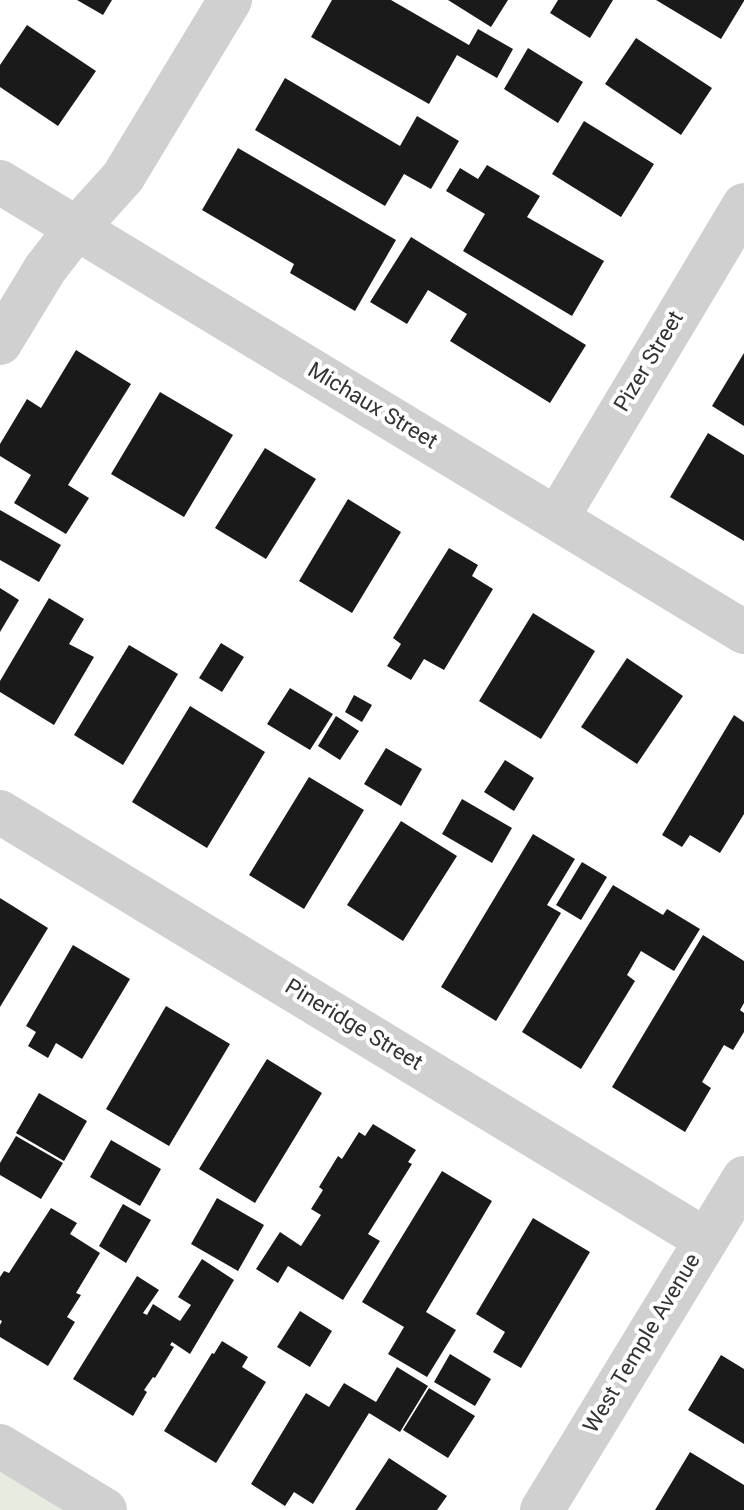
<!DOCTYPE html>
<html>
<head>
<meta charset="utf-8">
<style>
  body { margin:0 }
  canvas { display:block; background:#fff }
</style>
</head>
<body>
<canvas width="744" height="1510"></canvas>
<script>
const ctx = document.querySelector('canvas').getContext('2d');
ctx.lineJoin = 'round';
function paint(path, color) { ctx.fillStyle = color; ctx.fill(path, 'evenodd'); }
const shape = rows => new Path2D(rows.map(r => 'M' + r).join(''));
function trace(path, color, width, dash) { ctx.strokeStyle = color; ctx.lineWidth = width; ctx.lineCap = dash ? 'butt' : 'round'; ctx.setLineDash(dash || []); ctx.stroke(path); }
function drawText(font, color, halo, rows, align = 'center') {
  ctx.font = font + ' Roboto,sans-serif'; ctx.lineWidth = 8; ctx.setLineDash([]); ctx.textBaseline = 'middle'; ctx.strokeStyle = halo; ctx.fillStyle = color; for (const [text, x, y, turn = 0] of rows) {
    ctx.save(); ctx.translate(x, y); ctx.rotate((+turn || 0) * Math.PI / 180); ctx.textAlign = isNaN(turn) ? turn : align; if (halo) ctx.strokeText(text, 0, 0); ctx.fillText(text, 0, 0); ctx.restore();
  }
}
paint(shape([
  [0,1468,70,1510,0,1510]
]), '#e6ecdf');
paint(shape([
  [77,0,112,0,103,15],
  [332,0,391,0,469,45,478,29,513,49,497,78,457,55,429,104,311,37],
  [448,0,508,0,491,27],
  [558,0,613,0,590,38,550,13],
  [656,0,744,0,744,1,721,39],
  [27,25,96,71,58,126,0,87,0,65],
  [636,38,712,88,681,135,605,84],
  [528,48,583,82,558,123,504,89],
  [285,78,400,146,417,116,459,141,431,189,404,174,385,206,255,130],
  [584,121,654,164,621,217,552,174],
  [238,148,396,240,355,311,290,273,294,264,202,210],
  [487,165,540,196,527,217,604,261,572,316,463,251,485,214,446,191,460,168,478,179],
  [411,237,586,345,550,403,450,341,467,314,428,290,407,324,370,302],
  [76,350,131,384,68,485,89,498,66,534,14,503,31,475,0,456,0,444,27,399,41,408],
  [744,353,744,426,712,406],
  [160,392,233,435,184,517,111,474],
  [708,433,744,455,744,541,670,497],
  [265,448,316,479,266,559,215,528],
  [348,499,401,532,352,613,299,581],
  [0,510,61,545,39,582,0,560],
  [449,548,478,565,472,576,493,589,444,670,424,659,411,680,387,666,401,644,393,638],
  [0,588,19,600,0,632],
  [49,598,84,619,69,644,94,657,54,725,0,692,0,681],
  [533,613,595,651,541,739,479,701],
  [221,643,244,657,222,692,199,678],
  [129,645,178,674,123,765,74,735],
  [627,658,683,696,637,764,581,727],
  [290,688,333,714,310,750,267,724],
  [354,695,372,705,362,722,345,712],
  [190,706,265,752,207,848,132,802],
  [734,715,744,722,744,814,720,853,690,835,682,847,662,835],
  [336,716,359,731,340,760,318,746],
  [386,748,422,769,401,806,364,784],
  [505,760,534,778,514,811,484,792],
  [309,777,364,810,304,909,249,875],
  [462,799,512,828,492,863,442,834],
  [401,821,457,856,403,941,347,905],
  [533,834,575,859,547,905,561,913,496,1021,441,987],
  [582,862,607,877,581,920,556,905],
  [613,885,663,915,667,909,700,929,674,971,641,951,627,975,635,981,581,1069,522,1032],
  [0,898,48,928,0,1007],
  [703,935,744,961,744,1003,740,1010,744,1013,744,1032,733,1050,724,1045,702,1082,711,1088,685,1132,612,1087],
  [73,945,130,979,82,1059,56,1043,48,1058,28,1046,36,1032,26,1026],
  [166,1006,230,1044,169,1146,106,1109],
  [267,1059,322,1093,255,1203,199,1169],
  [39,1093,87,1121,64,1161,16,1133],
  [373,1124,416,1150,408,1162,412,1164,368,1234,380,1241,343,1300,288,1266,278,1283,256,1269,280,1232,301,1246,321,1215,311,1209,323,1190,319,1187,338,1156,342,1159,359,1132,365,1136],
  [16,1136,63,1163,41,1199,0,1175,0,1163],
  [111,1140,161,1169,140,1206,90,1177],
  [442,1171,492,1201,426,1312,456,1330,427,1377,388,1354,404,1327,362,1302],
  [217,1198,264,1225,238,1271,191,1244],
  [123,1204,151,1220,126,1263,99,1246],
  [51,1208,77,1223,70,1234,100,1253,76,1293,81,1295,67,1317,75,1322,48,1366,0,1337,0,1325,2,1321,0,1320,0,1277,4,1271,9,1273],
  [533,1218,590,1252,521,1368,493,1352,505,1332,476,1314],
  [202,1259,234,1280,190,1354,172,1342,170,1345,174,1347,155,1378,153,1377,144,1390,147,1392,133,1416,73,1379,137,1276,159,1290,143,1313,147,1315,153,1304,180,1321,191,1305,178,1297],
  [300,1311,332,1331,310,1367,277,1347],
  [222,1341,248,1357,242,1367,266,1382,216,1463,164,1431,212,1353,214,1354],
  [450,1354,491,1379,475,1406,434,1382],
  [721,1355,744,1369,744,1444,688,1410],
  [397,1367,428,1386,400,1432,369,1413,313,1504,294,1492,285,1506,251,1484,306,1393,329,1407,344,1383,376,1402],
  [429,1388,475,1416,448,1458,403,1430],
  [690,1452,744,1485,744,1510,655,1510],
  [389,1458,447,1496,437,1510,355,1510]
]), '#1a1a1a');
trace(shape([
  [0,343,45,269,76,229,123,177,230,0],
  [557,518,744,205],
  [0,812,706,1240],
  [0,1446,105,1510],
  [542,1510,744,1178]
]), '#d0d0d0', 44);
trace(shape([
  [0,182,744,632]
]), '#d0d0d0', 44);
drawText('22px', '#333', '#fff', [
  ["Pizer Street",650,362,-59],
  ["Michaux Street",372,407,31],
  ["Pineridge Street",353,1026,31],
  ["West Temple Avenue",643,1344,-59]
]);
</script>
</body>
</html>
